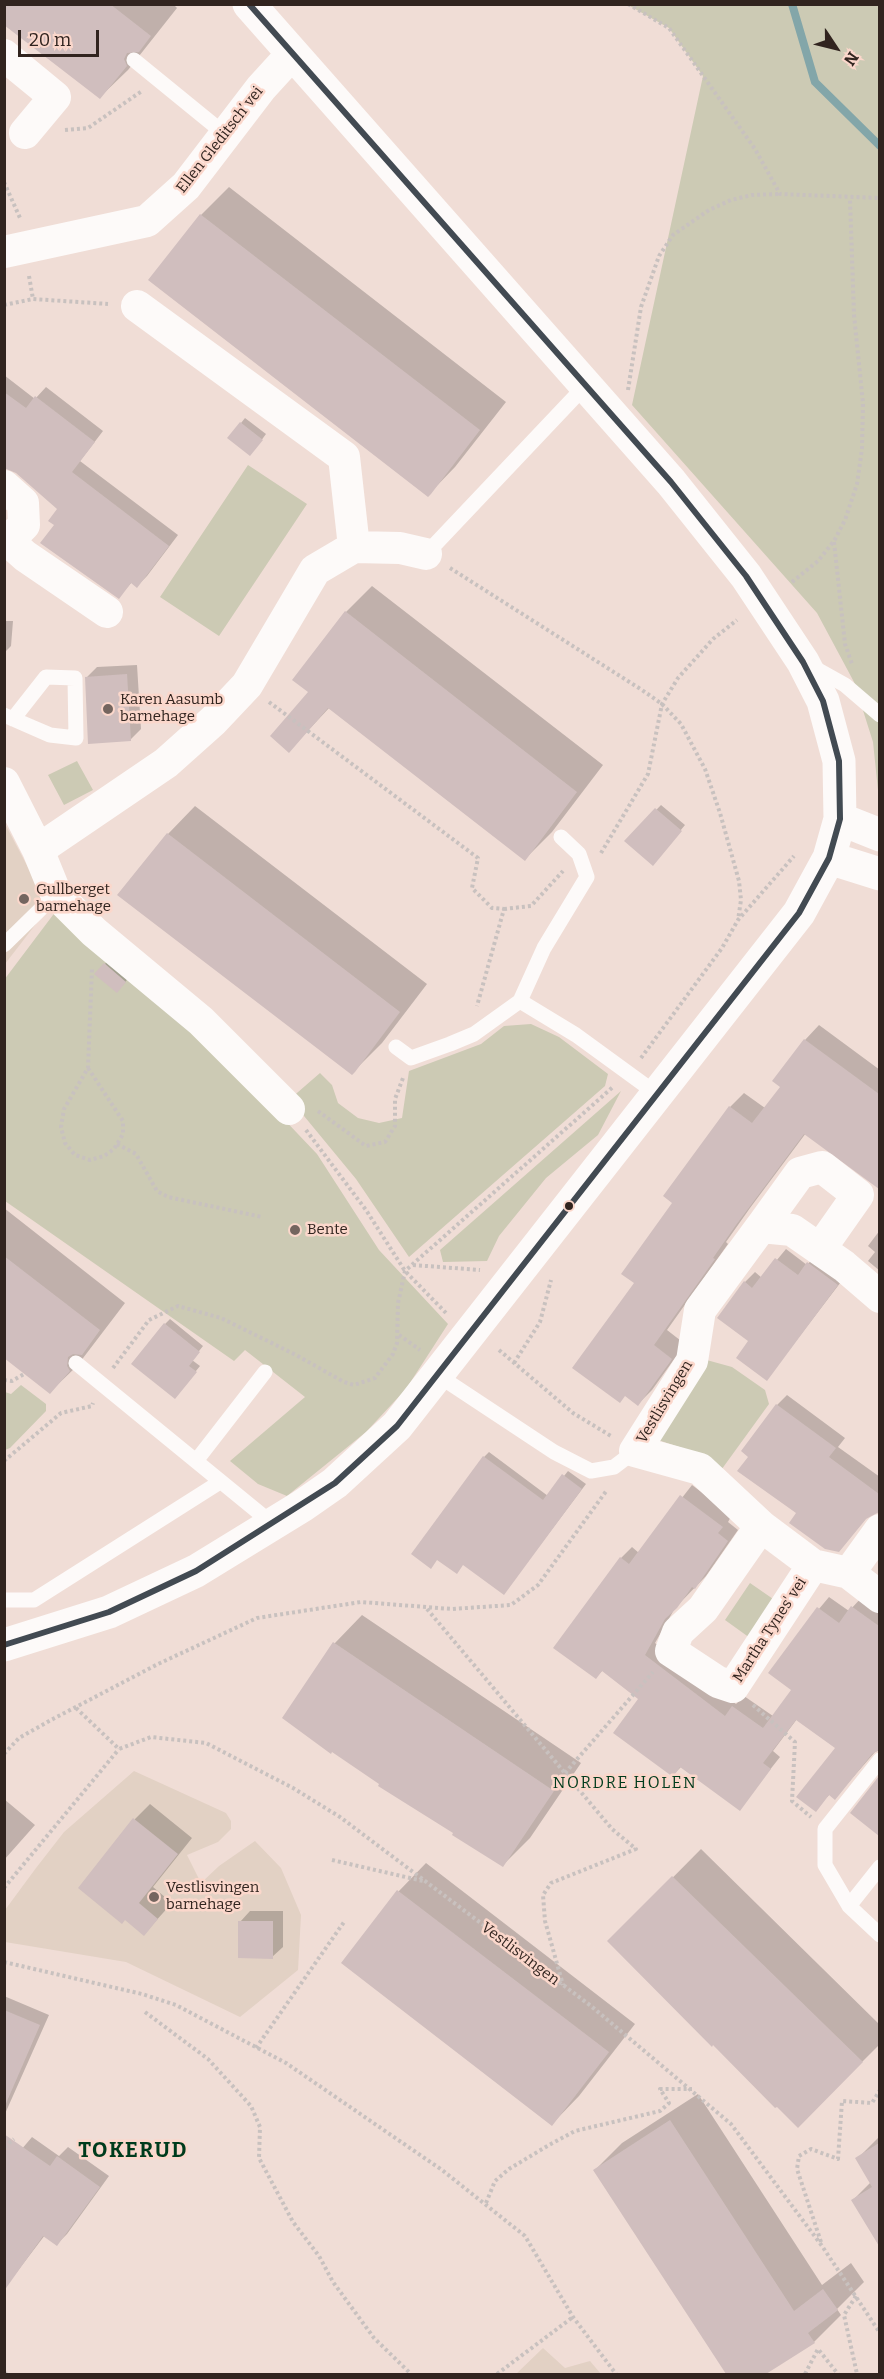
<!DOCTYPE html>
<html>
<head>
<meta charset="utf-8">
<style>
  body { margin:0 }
  #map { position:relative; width:884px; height:2379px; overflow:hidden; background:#f0ddd6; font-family:Bitter,serif }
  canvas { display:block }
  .frame { position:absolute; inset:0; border:6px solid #31241f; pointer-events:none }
  .north { position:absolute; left:806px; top:18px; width:60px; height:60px; -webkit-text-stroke:4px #fbd7cb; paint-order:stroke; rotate:125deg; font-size:16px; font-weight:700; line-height:24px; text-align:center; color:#31241f }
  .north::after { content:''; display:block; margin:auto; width:21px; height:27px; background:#31241f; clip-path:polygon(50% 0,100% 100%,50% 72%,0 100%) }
  .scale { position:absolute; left:18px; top:30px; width:81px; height:27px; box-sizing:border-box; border:3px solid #31241f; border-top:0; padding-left:8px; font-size:18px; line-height:21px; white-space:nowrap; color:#31241f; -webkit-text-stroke:4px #fbd7cb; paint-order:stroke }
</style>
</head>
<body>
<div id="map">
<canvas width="884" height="2379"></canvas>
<div class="frame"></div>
<div class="north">N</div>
<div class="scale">20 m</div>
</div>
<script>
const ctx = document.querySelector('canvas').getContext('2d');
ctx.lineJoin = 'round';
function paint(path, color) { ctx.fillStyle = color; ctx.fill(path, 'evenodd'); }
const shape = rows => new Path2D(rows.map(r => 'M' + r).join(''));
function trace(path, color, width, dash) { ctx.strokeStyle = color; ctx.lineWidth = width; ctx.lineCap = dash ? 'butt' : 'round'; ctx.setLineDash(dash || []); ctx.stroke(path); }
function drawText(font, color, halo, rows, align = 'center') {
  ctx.font = font + ' Bitter,serif'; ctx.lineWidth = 5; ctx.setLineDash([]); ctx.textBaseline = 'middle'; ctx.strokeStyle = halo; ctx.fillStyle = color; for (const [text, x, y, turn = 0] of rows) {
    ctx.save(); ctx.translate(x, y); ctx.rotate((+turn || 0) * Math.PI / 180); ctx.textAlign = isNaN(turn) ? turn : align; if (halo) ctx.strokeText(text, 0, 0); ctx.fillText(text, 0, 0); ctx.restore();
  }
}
paint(shape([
  [4,822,49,907,5,964,4,964],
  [134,1771,226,1813,231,1821,231,1829,218,1842,187,1855,201,1883,219,1866,255,1841,281,1868,301,1915,298,1970,240,2017,126,1962,5,1942,5,1910,36,1868,64,1832],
  [543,2348,565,2368,590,2361,601,2374,516,2374]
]), '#e2d1c4');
paint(shape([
  [628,5,879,5,879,800,873,742,854,682,817,613,632,405,703,76,669,28],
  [248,465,307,504,219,636,160,597],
  [77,761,93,790,64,805,48,775],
  [56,911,239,1072,317,1154,379,1250,448,1324,406,1389,366,1432,287,1496,258,1484,230,1461,305,1397,245,1350,234,1361,5,1201,4,980],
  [531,1024,559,1037,608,1074,605,1086,409,1257,356,1179,290,1099,320,1073,332,1085,338,1103,358,1118,379,1123,402,1118,409,1071,481,1044,504,1026],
  [621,1091,598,1135,546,1178,499,1236,487,1261,443,1262,440,1250],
  [703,1359,732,1367,765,1390,769,1404,719,1473,685,1449,655,1439],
  [21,1385,46,1404,46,1411,10,1448,5,1450,5,1392,11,1394],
  [750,1583,776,1601,750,1638,725,1620]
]), '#cccab4');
paint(shape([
  [4,4,173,4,177,8,128,70,100,97],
  [229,187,506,402,455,467,428,495,152,276,201,215],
  [4,375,35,399,46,387,103,431,80,461,178,535,147,576,137,586,132,582,119,597,57,525,59,509,17,471,4,467],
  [245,418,266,434,255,449,241,423],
  [372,586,603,765,552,832,525,859,330,707,289,751,310,692,346,612],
  [4,621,13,621,11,646,6,651],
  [137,665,141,729,130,740,86,678,97,667],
  [661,805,685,825,657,859,626,841],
  [195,806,427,984,382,1043,354,1071,119,895,168,834],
  [109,959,130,976,122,986,105,964],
  [819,1025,880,1070,880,1183,877,1186,806,1133,750,1208,726,1242,728,1244,667,1330,685,1344,652,1390,638,1404,636,1283,674,1202,730,1107,744,1093,765,1108,782,1087,774,1081,805,1040],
  [4,1208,125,1303,77,1366,50,1392,4,1357],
  [880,1230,880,1271,868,1261,875,1252,868,1246],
  [786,1249,807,1265,818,1253,847,1274,767,1379,750,1341,745,1282,755,1272,762,1278],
  [170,1319,203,1346,192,1360,200,1366,179,1392,165,1324],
  [787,1395,845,1438,838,1447,880,1477,880,1510,868,1516,839,1551,798,1513,750,1456,777,1405],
  [489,1452,548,1496,568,1471,586,1484,504,1593,463,1564,438,1558,436,1562,484,1457],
  [692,1485,732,1515,728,1522,738,1530,706,1576,675,1608,655,1643,736,1704,744,1696,773,1716,793,1689,798,1634,829,1597,849,1611,863,1596,880,1607,880,1750,875,1752,835,1798,830,1794,815,1810,837,1748,797,1719,773,1751,780,1757,739,1809,681,1767,673,1775,640,1699,603,1670,596,1677,621,1558,632,1547,639,1553],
  [362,1615,581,1763,530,1838,503,1865,284,1718,335,1643],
  [880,1779,880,1835,853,1813],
  [4,1799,35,1825,4,1860],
  [150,1804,192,1838,153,1887,172,1903,144,1934,126,1919,135,1819],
  [701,1849,880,2025,880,2044,798,2126,610,1941],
  [426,1863,635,2024,579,2096,552,2124,343,1963,399,1891],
  [250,1911,283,1911,283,1947,272,1957,240,1922],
  [4,1996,49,2015,4,2116],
  [698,2094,822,2285,851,2263,864,2282,837,2309,841,2315,814,2342,763,2374,728,2374,595,2170,622,2143],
  [880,2136,880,2247,853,2200,871,2182,857,2159],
  [32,2137,59,2156,68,2147,109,2176,67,2234,57,2244,45,2235,4,2289,4,2170]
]), '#0003');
trace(shape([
  [792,4,815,82,880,146]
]), '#83a6a9', 8);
paint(shape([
  [4,4,110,4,151,36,139,52,127,53,124,59,127,66,100,99,4,25],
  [200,214,480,430,431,494,428,497,148,280],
  [4,392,26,408,35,396,95,442,72,472,169,546,137,588,131,583,119,599,40,543,54,525,48,521,57,509,16,473,4,468],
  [240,422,263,440,250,456,227,438],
  [345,611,577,792,525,861,328,708,289,753,270,736,308,692,292,680],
  [127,674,131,741,88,744,85,677],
  [655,808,682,831,653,866,624,841],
  [167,833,400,1012,355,1072,352,1075,117,895],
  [104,963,126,982,117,993,94,974],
  [804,1039,879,1094,879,1189,804,1134,736,1225,713,1258,715,1259,654,1345,672,1359,670,1362,638,1406,625,1396,620,1403,572,1368,634,1283,621,1274,672,1203,663,1196,729,1106,752,1123,780,1087,772,1081],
  [4,1256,100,1330,82,1355,73,1354,68,1357,67,1366,70,1371,50,1394,4,1358],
  [775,1258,798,1275,807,1262,838,1285,767,1381,736,1358,748,1341,717,1318,744,1281,752,1288],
  [164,1323,200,1352,189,1366,197,1372,175,1399,131,1364],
  [776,1404,836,1448,829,1457,879,1494,879,1512,866,1519,839,1552,825,1549,789,1523,796,1513,737,1471,748,1457,741,1451],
  [483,1456,543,1500,562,1474,582,1489,504,1595,463,1565,457,1574,437,1560,431,1569,411,1554],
  [680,1495,723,1527,718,1533,728,1541,695,1589,692,1587,677,1608,665,1619,645,1655,725,1716,732,1706,763,1728,791,1690,768,1673,817,1607,839,1623,851,1606,879,1626,879,1750,872,1754,835,1800,829,1795,816,1812,796,1797,835,1748,796,1720,763,1763,771,1769,740,1811,680,1767,673,1777,613,1733,638,1699,602,1671,596,1679,553,1648,620,1557,629,1564],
  [333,1642,554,1791,503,1867,452,1835,453,1833,378,1786,379,1784,332,1752,331,1754,282,1718],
  [879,1776,879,1836,850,1813],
  [133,1818,178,1854,139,1903,158,1919,144,1936,125,1920,122,1924,78,1888],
  [672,1876,863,2062,798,2128,777,2107,775,2108,713,2045,712,2047,607,1941],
  [397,1890,609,2052,552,2126,341,1963],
  [238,1921,273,1921,273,1959,238,1958],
  [4,2010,40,2025,4,2108],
  [670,2120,794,2311,823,2289,838,2310,808,2333,815,2343,766,2374,726,2374,593,2170],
  [4,2134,50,2166,57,2156,100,2187,57,2246,43,2236,4,2291],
  [879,2143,879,2246,851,2200,872,2187,855,2158]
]), '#d0bebe');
trace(shape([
  [628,4,669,28,755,149,780,194,880,198],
  [65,130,88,128,142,91],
  [4,182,20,218],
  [29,276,33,299],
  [4,305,33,299,108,304],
  [628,390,641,307,659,256,673,235,709,210,731,200,752,195,780,194],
  [834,542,845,644,852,664],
  [450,568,642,690,662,704,681,724,705,769,720,813,739,881,741,900,738,920],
  [792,582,818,561,834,541,845,520,857,484,862,449,863,403,854,315,850,199],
  [269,702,478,858,472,888,492,908,504,909,477,1006],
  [601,853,648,774,662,704,678,678,713,639,737,620],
  [504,909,531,906,563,871],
  [641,1058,722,948,738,920,794,856],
  [88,1068,123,1121,123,1134,114,1149,104,1156,90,1160,75,1155,65,1143,61,1127,64,1109,88,1068,92,968],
  [318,1111,366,1146,385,1142,395,1126,395,1099,403,1078],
  [306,1130,366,1210,405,1271,447,1314],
  [117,1144,136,1154,157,1191,168,1197,262,1217],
  [413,1265,480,1270],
  [399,1335,420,1350],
  [499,1350,573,1413,611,1436],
  [514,1363,540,1322,551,1280],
  [113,1368,149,1320,178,1306,221,1318,296,1355,344,1382,354,1385,375,1378,393,1354,397,1343,398,1303,405,1271,613,1087],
  [4,1380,12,1381,24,1374],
  [4,1461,61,1413,92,1406,93,1403],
  [427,1609,612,1829,636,1849,551,1883,543,1895,545,1921,563,1985],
  [753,1705,795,1742,792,1801,811,1817],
  [76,1708,119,1749,151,1737,206,1743,293,1788,340,1817,591,2006,731,2124,822,2246,880,2333],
  [4,1754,19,1738,51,1720,158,1664,257,1618,361,1602,452,1609,511,1605,538,1585,607,1490],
  [565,1773,653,1672],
  [332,1860,423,1881],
  [4,1888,119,1749],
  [4,1962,142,1994,176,2005,286,2063,442,2170,525,2236,573,2317,616,2374],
  [145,2012,208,2059,251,2106,260,2127,259,2158,293,2222,319,2256,333,2282,374,2338,411,2374],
  [256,2048,344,1922],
  [4,2147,14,2139],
  [486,2203,495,2181,509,2169,549,2145,575,2131,660,2111,669,2103,660,2089,692,2089],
  [821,2242,797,2169,799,2156,811,2149,838,2159,842,2101,872,2103,880,2090],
  [856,2296,844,2315,857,2374],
  [4,2373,7,2374],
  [497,2374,573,2317],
  [805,2374,818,2349,838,2374]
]), '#c8c1bf', 4, [3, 3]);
trace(shape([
  [134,60,226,135],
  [426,554,586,385],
  [811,666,845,685,880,715],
  [4,715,13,719,50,735,76,738,75,678,46,677,13,719],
  [4,945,56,894],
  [520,1001,576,1035,657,1094],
  [396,1047,411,1058,450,1044,474,1034,520,1001,544,948,587,877,579,854,561,837],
  [76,1363,274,1525],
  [439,1376,554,1452,591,1471,614,1467,635,1451],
  [196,1461,265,1372],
  [4,1600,34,1600,220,1482],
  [880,1760,825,1829,825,1865,849,1906,880,1935],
  [849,1906,880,1867]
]), '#fdfaf9', 15);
trace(shape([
  [4,55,55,97,25,133],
  [4,252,147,221,186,186,261,88,292,54],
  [137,306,344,457,354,547],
  [4,486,23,503,24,525,9,540],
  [4,537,25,556,107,612],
  [4,783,38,850,56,894,94,932,201,1021,289,1109],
  [38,850,166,763,213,721,247,685,315,570,354,547,400,548,426,554],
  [761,1227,800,1173,822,1167,858,1195,820,1249],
  [761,1526,813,1565,849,1573,880,1530],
  [813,1565,733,1687,718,1682,671,1651,678,1632,703,1609,761,1526,700,1469,635,1451,692,1361,700,1310,761,1227,792,1230,844,1266,880,1297],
  [849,1573,880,1597]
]), '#fdfaf9', 32);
trace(shape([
  [840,819,880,835],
  [829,858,880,874],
  [4,1645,109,1612,196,1571,302,1506,335,1483,397,1426,799,913,829,858,840,819,839,761,823,701,803,662,746,576,671,482,249,4]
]), '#fdfaf9', 33);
trace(shape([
  [4,1645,109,1612,196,1571,335,1483,397,1426,799,913,829,858,840,819,839,761,823,701,803,662,746,576,671,482,249,4]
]), '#424a52', 6);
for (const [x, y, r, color] of [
  [108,709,6,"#74655f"],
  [24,899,6,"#74655f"],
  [569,1206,5,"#31241f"],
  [295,1230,6,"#74655f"],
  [154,1897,6,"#74655f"]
]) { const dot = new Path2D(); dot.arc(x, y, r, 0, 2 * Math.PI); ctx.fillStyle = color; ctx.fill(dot); trace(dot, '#fbd7cb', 2); }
drawText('15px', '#31241f', '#fbd7cb', [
  ["Ellen Gleditsch’ vei",220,140,-52],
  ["Vestlisvingen",665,1402,-59],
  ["Martha Tynes' vei",770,1630,-57],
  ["Vestlisvingen",520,1954,37]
]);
drawText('15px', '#31241f', '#fbd7cb', [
  ["Karen Aasumb",120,700],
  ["barnehage",120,717],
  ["Gullberget",36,890],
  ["barnehage",36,907],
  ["Bente",307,1230],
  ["Vestlisvingen",166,1888],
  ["barnehage",166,1905]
], 'left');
ctx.letterSpacing = '1.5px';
drawText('16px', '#003b1c', '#fbd7cb', [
  ["NORDRE HOLEN",625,1784]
]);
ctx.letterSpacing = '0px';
ctx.letterSpacing = '1.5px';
drawText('bold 21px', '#003b1c', '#fbd7cb', [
  ["TOKERUD",133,2151]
]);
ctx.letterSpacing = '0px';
</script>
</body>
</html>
